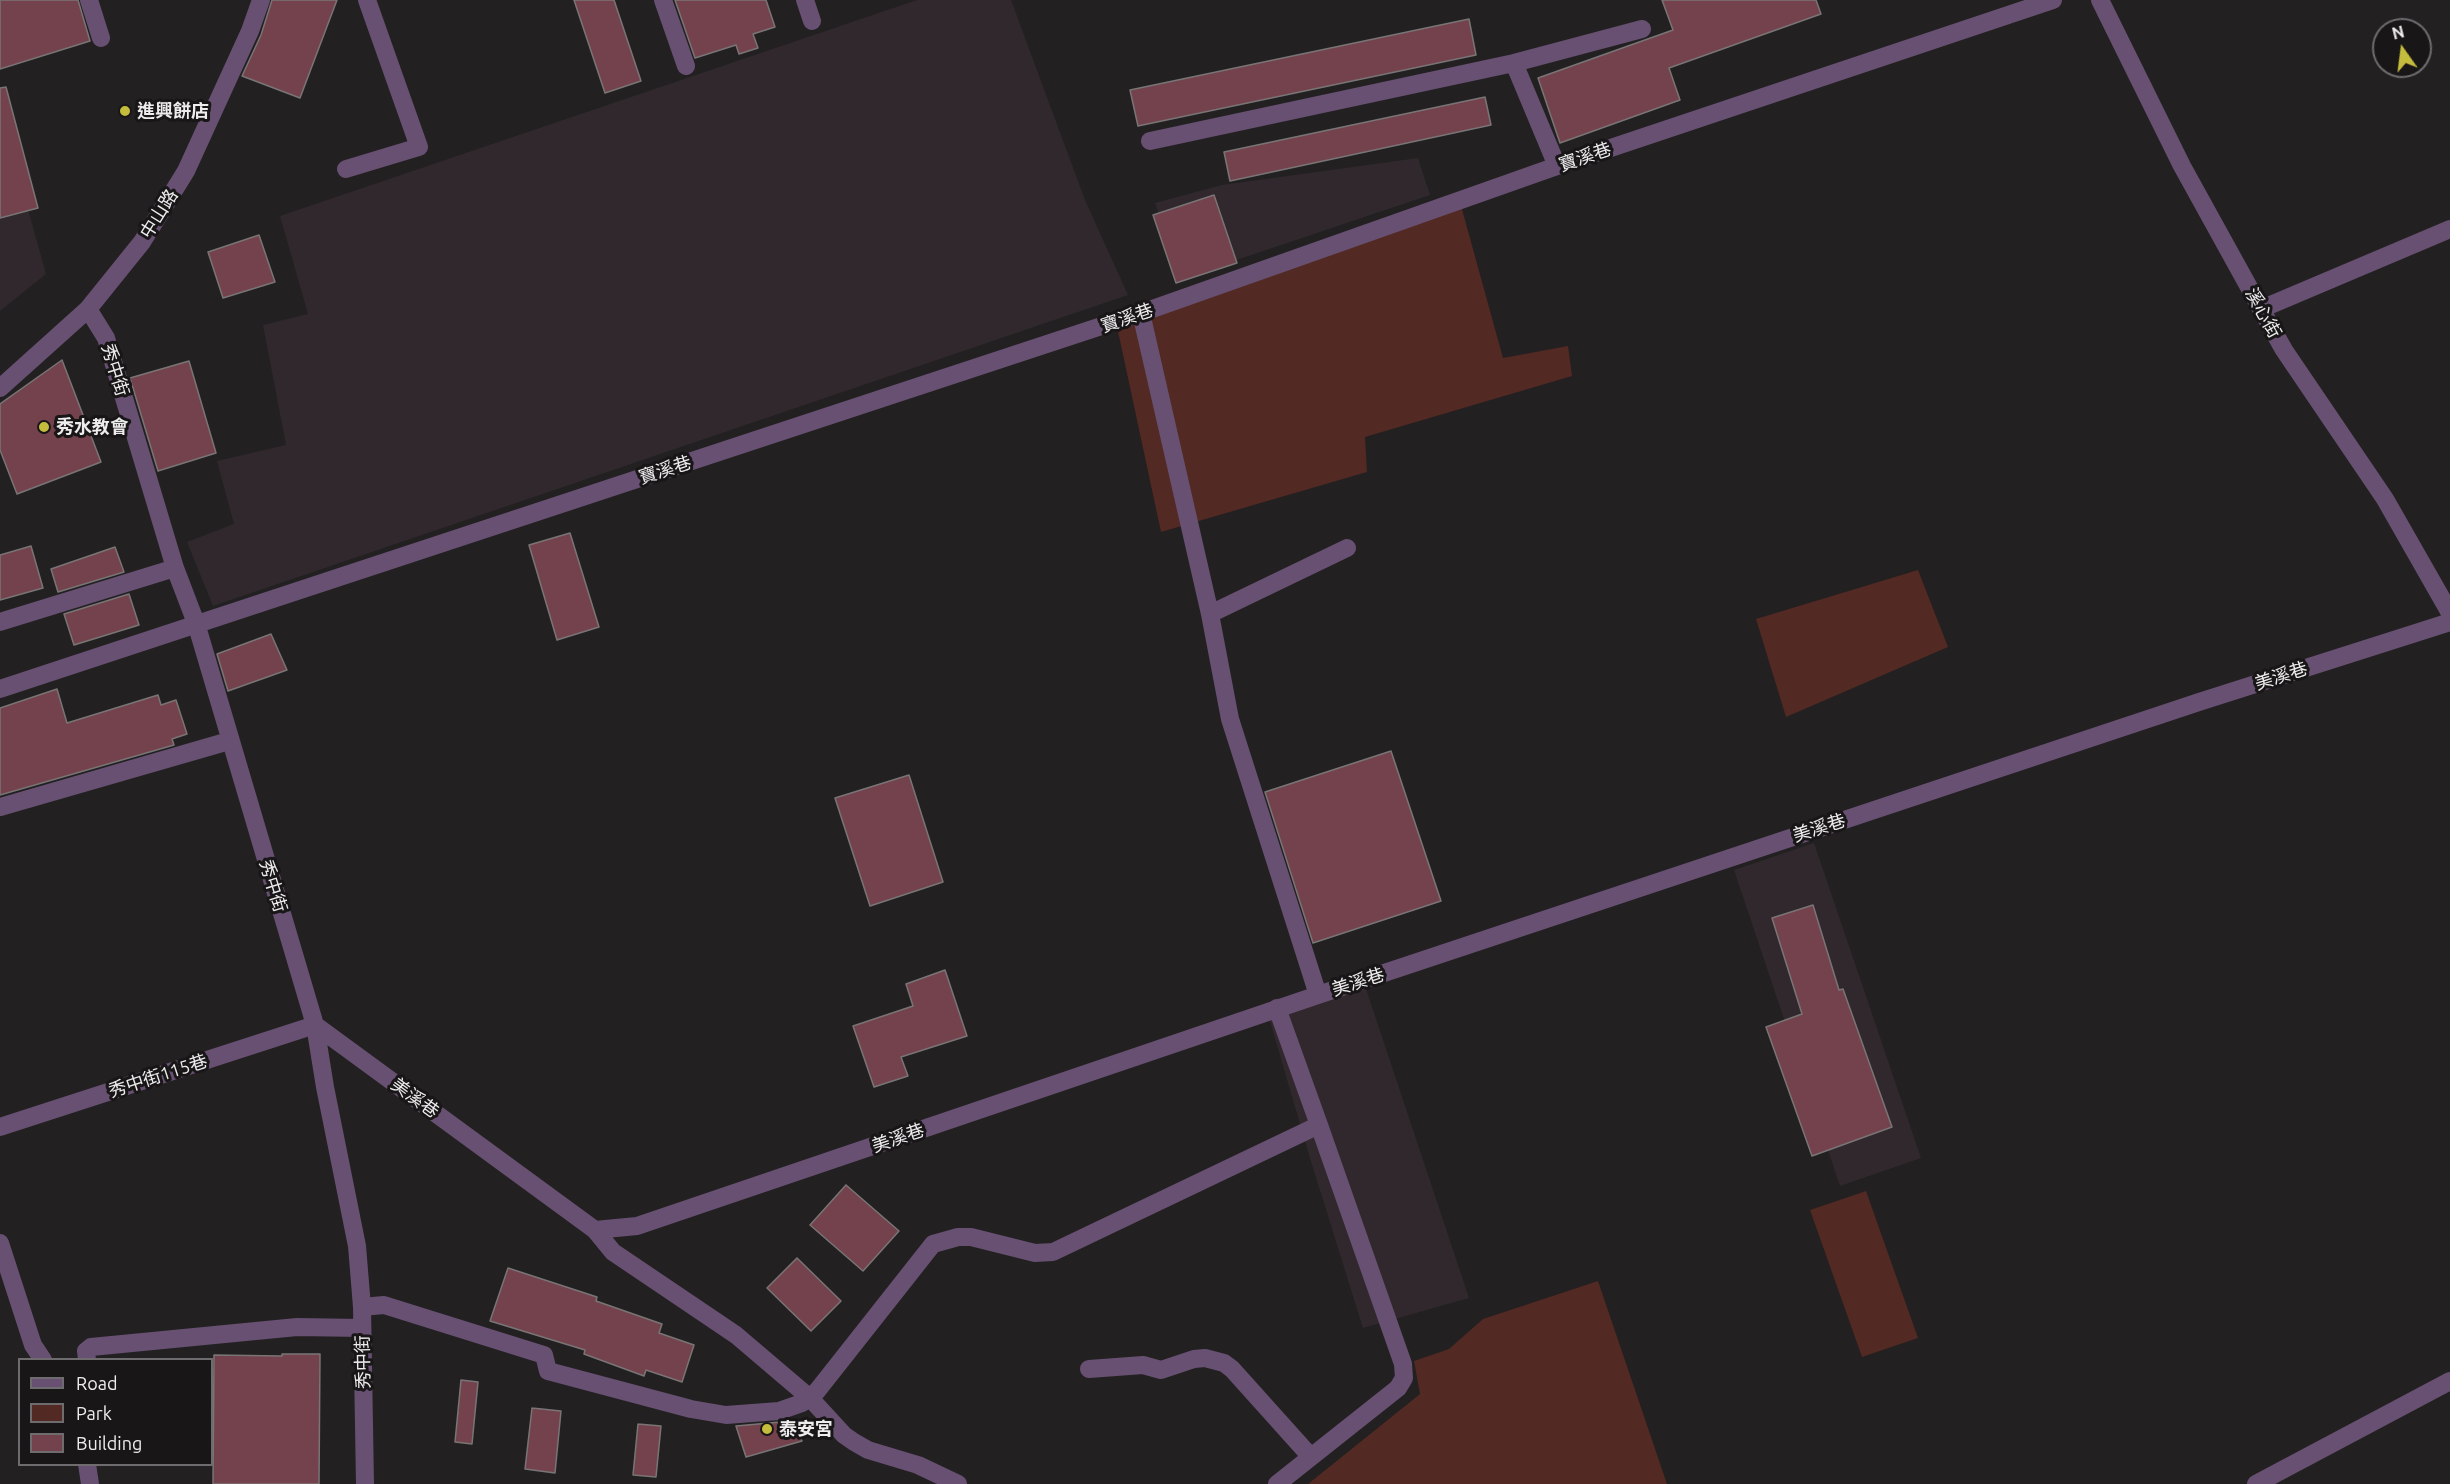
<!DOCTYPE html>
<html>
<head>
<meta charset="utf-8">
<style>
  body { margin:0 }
  #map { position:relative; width:2450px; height:1484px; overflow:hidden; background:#222021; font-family:Ubuntu,sans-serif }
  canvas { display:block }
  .legend { position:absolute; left:18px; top:1358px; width:195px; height:108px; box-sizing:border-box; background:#191618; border:2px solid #6e6c6e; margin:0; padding:8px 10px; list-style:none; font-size:18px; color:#eeedee }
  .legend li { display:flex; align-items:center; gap:12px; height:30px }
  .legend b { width:30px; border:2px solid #6e6c6e }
  .north { position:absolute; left:2372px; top:18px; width:60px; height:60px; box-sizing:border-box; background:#191618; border:2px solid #6e6c6e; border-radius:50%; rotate:346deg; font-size:16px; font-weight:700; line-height:24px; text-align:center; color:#eeedee }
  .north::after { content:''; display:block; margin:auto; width:21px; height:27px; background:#c4bc3d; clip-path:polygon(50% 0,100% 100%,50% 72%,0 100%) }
</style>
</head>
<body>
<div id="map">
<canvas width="2450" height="1484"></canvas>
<ul class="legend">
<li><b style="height:8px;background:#675071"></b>Road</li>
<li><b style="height:16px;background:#522923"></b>Park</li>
<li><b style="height:16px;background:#74424d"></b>Building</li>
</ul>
<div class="north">N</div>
</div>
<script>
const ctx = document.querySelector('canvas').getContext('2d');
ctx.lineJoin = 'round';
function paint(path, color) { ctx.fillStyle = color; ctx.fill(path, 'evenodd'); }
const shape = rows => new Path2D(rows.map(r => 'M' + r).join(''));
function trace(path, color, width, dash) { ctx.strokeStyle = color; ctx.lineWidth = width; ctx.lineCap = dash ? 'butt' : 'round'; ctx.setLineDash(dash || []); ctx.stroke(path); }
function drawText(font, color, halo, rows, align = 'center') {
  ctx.font = font + ' Ubuntu,"Noto Sans TC",sans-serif'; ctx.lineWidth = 6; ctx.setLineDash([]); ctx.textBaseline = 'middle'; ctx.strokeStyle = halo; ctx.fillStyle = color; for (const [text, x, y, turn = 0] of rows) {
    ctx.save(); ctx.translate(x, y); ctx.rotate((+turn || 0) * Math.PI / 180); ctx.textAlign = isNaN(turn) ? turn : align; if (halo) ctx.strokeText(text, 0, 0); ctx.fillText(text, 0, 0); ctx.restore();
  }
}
paint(shape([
  [917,0,1011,0,1085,200,1128,295,213,606,187,542,234,524,217,461,286,445,263,325,308,314,280,216],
  [0,109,46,274,0,311],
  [1418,158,1430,195,1183,278,1155,203,1222,185],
  [1814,843,1921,1158,1840,1186,1734,870],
  [1364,983,1469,1298,1363,1328,1310,1158,1267,1011]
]), '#30282d');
paint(shape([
  [1460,202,1503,358,1568,346,1572,376,1365,437,1367,472,1161,532,1116,322],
  [1918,570,1948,647,1786,717,1756,619],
  [1866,1191,1918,1338,1862,1357,1810,1210],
  [1598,1281,1667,1484,1308,1484,1420,1394,1414,1361,1449,1349,1483,1319]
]), '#522923');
const building = shape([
  [0,0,78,0,90,41,0,69,0,0],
  [272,0,337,0,300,98,242,76,261,35,272,0],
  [574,0,614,0,641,81,605,93,574,0],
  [675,0,766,0,775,27,753,34,758,48,739,54,736,45,695,58,675,0],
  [1662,0,1816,0,1821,14,1669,68,1680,100,1560,143,1538,78,1673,30,1662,0],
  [1469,19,1476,55,1138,126,1130,90,1469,19],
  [6,87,38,208,0,218,0,88,6,87],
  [1485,97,1491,125,1230,181,1224,152,1485,97],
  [1214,195,1237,263,1176,283,1153,215,1214,195],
  [259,235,275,282,223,298,208,252,259,235],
  [62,360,101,462,17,494,0,450,0,404,62,360],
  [189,361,216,453,158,471,130,378,189,361],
  [570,533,599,627,557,640,529,545,570,533],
  [31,546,43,588,0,600,0,555,31,546],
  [115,547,124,572,58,592,51,569,115,547],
  [129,594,139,625,74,645,64,614,129,594],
  [271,634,287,670,228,691,217,654,271,634],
  [57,689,67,723,158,695,161,705,176,700,187,734,172,739,174,745,0,795,0,708,57,689],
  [1391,751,1441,901,1313,943,1265,792,1391,751],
  [909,775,943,882,870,906,835,798,909,775],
  [1813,905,1839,990,1843,989,1892,1127,1812,1156,1766,1027,1802,1014,1772,918,1813,905],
  [945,970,967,1036,901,1057,908,1076,874,1087,853,1026,913,1006,906,984,945,970],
  [846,1185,899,1231,863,1271,810,1225,846,1185],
  [797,1258,841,1301,811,1331,767,1288,797,1258],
  [508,1268,597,1297,596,1301,662,1324,659,1333,694,1345,682,1382,646,1370,644,1376,584,1354,585,1350,490,1321,508,1268],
  [282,1354,320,1354,319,1484,213,1484,214,1355,282,1356,282,1354],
  [461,1380,478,1382,472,1444,455,1442,461,1380],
  [532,1408,561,1411,555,1473,525,1469,532,1408],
  [791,1419,802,1441,746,1457,736,1426,780,1422,791,1419],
  [638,1424,661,1426,656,1477,633,1475,638,1424]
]);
paint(building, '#74424d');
trace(building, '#797576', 1.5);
trace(shape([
  [89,0,101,38],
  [663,0,686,66],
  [805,0,812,21],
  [2100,0,2182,166,2261,309,2284,350,2385,499,2450,613],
  [1514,63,1557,166],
  [1150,141,1514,63,1642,29],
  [346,169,419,147,367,0],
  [88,309,106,338,175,568,196,623,315,1025,325,1087,357,1246,362,1307,365,1484],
  [2261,309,2450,229],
  [1141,313,1210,614,1230,719,1318,995],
  [0,388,88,309,142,242,186,171,250,31,261,0],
  [1210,614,1347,548],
  [0,622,175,568],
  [0,689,1141,313,1557,166,2053,0],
  [0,807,229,741],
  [1277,1008,1319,1125],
  [0,1127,315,1025,595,1230,637,1226,1318,995,2199,702,2450,622],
  [595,1230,613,1252,736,1335,810,1398,844,1435,854,1442,868,1450,918,1465,958,1484],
  [0,1243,33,1345,43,1360],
  [362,1307,384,1305,544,1355,548,1371,691,1409,726,1415,779,1411,802,1403,817,1391,933,1244,958,1237,971,1237,1035,1253,1053,1252,1319,1125,1403,1364,1404,1378,1398,1388,1277,1484],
  [87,1360,86,1351,91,1347,297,1327,362,1328],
  [1089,1369,1143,1365,1161,1370,1194,1359,1205,1358,1224,1363,1232,1369,1311,1457],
  [87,1464,90,1484],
  [2256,1484,2450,1381]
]), '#675071', 18);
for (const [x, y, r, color] of [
  [125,111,6,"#c4bc3d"],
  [44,427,6,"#c4bc3d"],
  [767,1429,6,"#c4bc3d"]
]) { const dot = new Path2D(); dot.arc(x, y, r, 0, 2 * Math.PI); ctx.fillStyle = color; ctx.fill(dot); trace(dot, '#191618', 2); }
drawText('bold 18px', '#eeedee', '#191618', [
  ["進興餅店",137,111],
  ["秀水教會",56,427],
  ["泰安宮",779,1429]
], 'left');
drawText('18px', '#eeedee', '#191618', [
  ["寶溪巷",1585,157,-19],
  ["中山路",159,214,-58],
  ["溪心街",2263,313,61],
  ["寶溪巷",1127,318,-19],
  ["秀中街",115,370,73],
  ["寶溪巷",665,470,-18],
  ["美溪巷",2281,676,-18],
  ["美溪巷",1819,828,-18],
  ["秀中街",273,886,73],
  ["美溪巷",1358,982,-18],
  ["秀中街115巷",158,1076,-18],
  ["美溪巷",415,1098,36],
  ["美溪巷",898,1138,-19],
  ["秀中街",363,1362,-91]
]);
</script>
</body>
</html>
